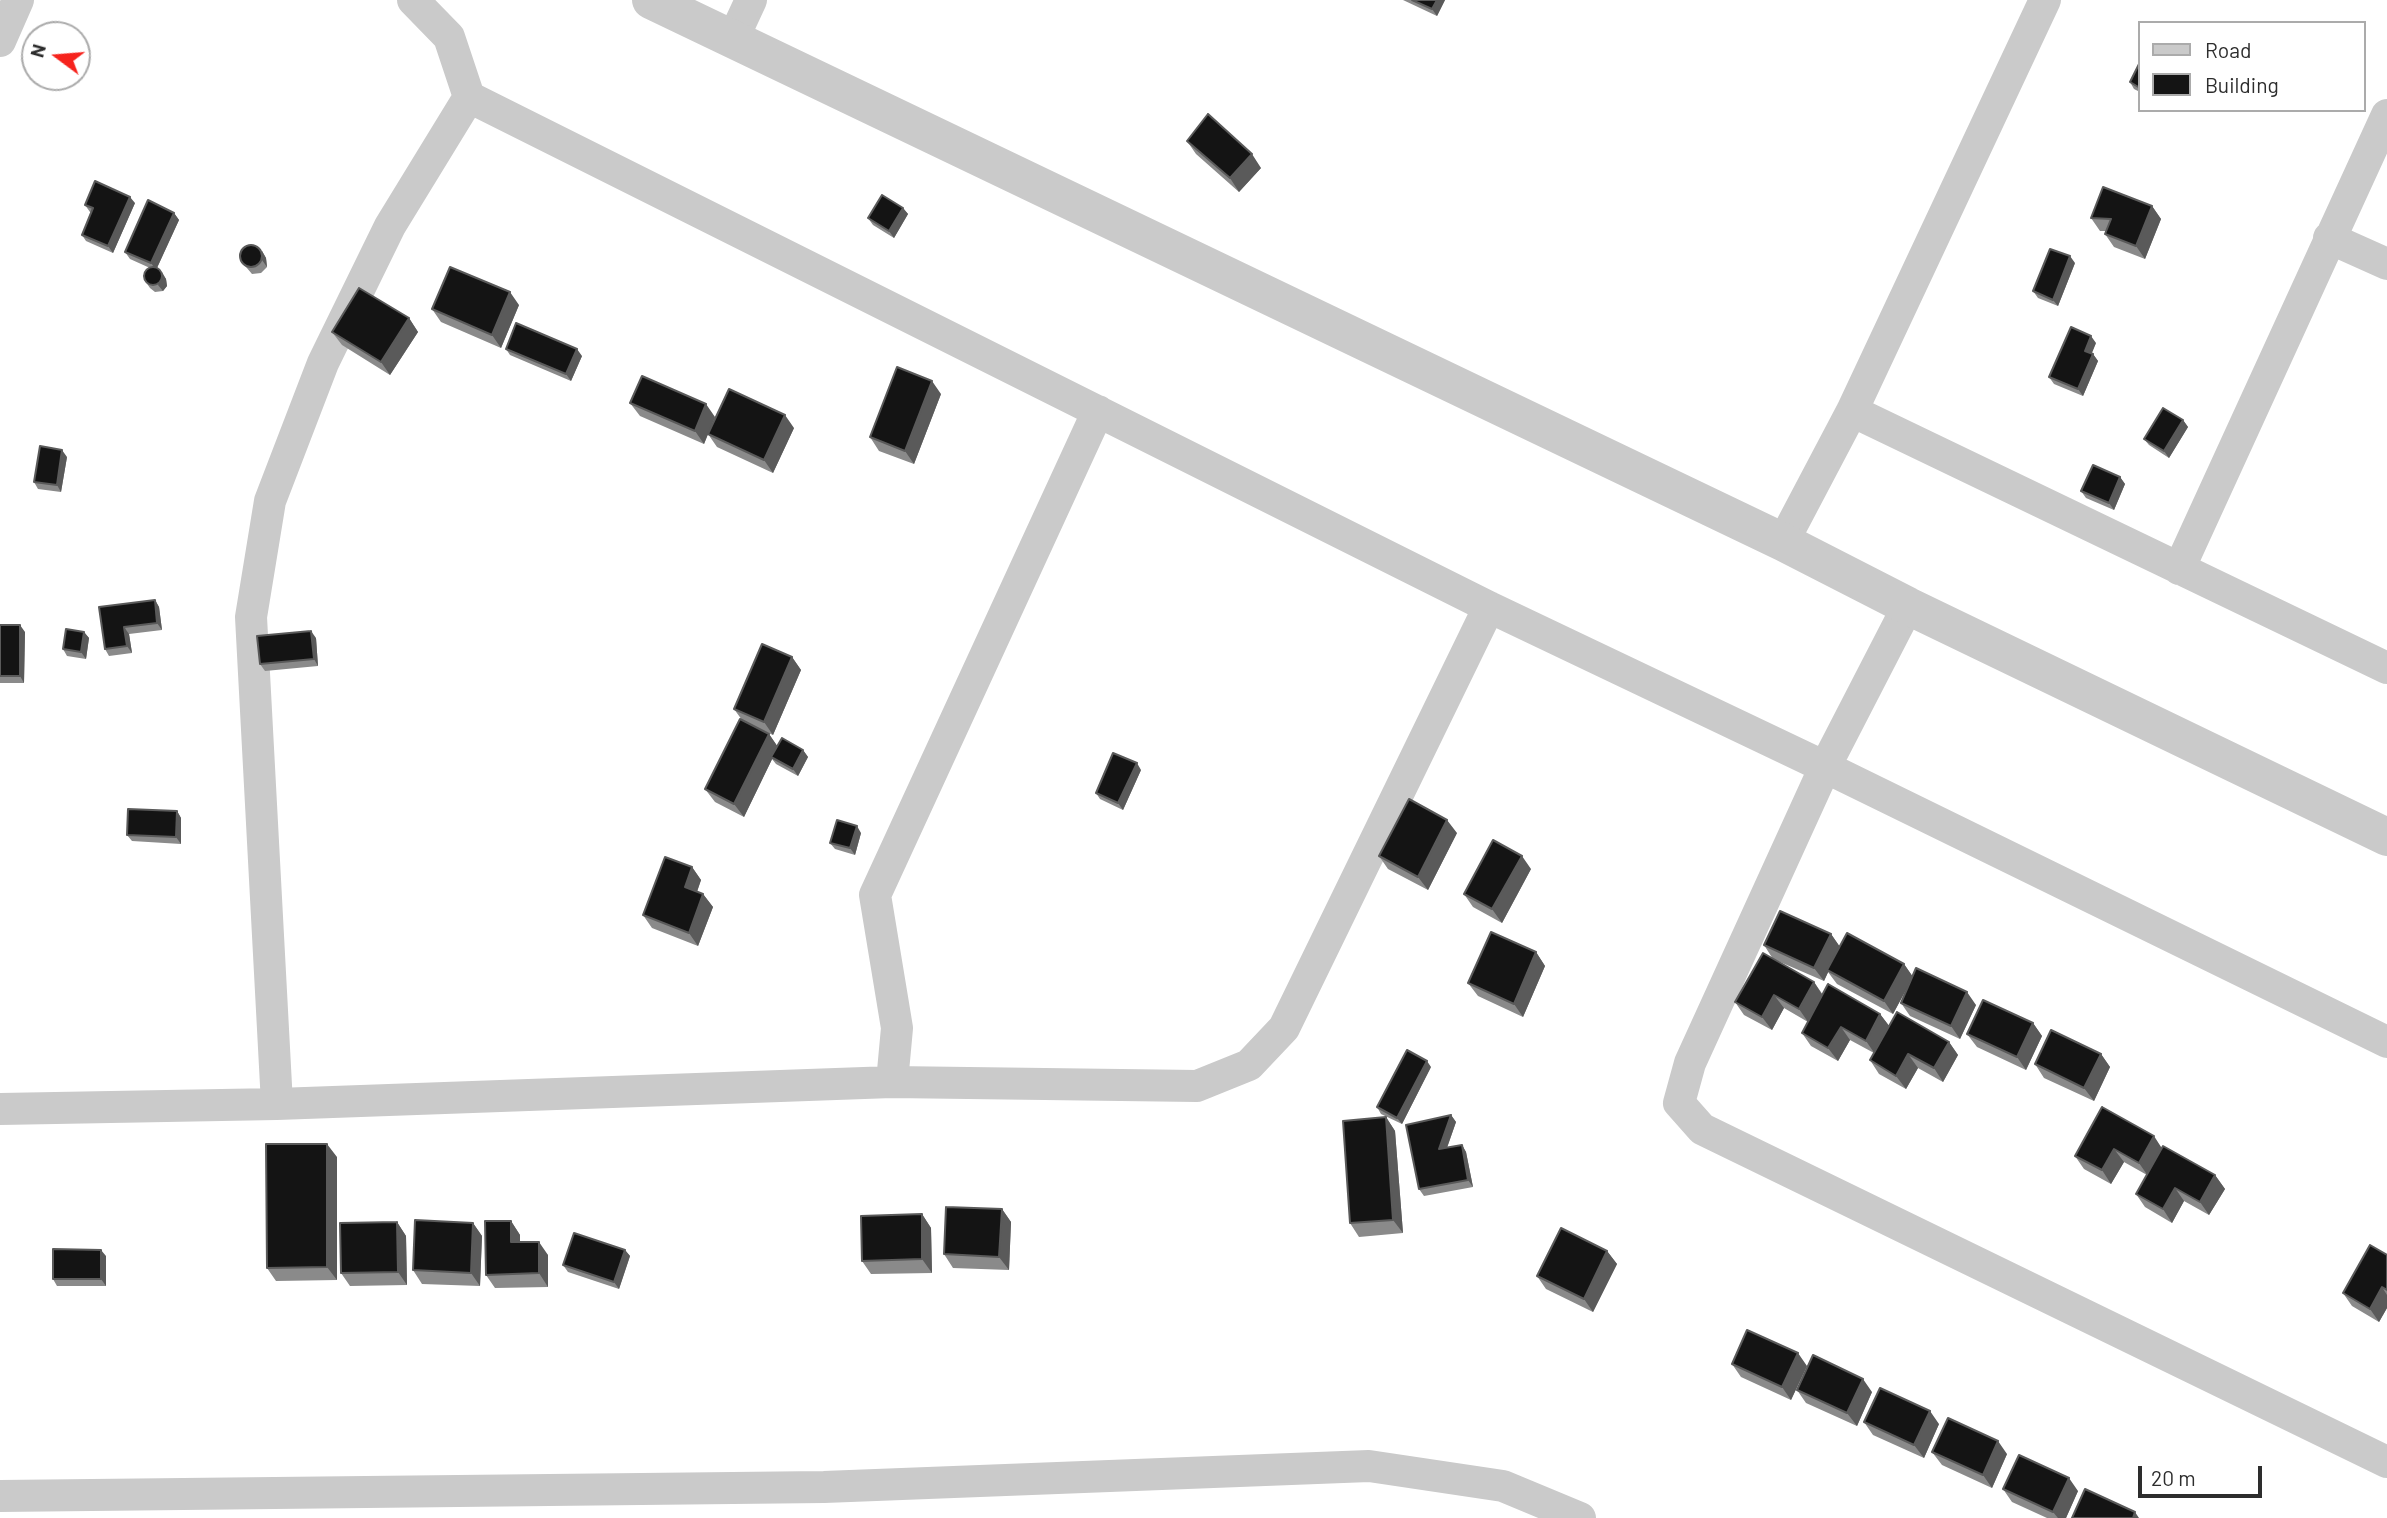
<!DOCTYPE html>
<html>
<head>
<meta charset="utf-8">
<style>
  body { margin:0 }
  #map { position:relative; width:2387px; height:1518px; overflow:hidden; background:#fff; font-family:Barlow,sans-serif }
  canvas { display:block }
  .legend { position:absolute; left:2138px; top:21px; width:228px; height:91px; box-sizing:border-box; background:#fff; border:2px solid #ababab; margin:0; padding:9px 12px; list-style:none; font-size:21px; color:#2d2d2d }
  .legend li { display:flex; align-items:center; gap:14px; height:35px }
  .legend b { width:35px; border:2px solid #ababab }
  .north { position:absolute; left:21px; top:21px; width:70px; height:70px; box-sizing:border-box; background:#fff; border:2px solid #ababab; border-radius:50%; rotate:286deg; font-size:19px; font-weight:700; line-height:28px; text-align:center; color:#2d2d2d }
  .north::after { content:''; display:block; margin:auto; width:24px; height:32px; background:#f6231d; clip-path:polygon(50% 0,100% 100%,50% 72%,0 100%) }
  .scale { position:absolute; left:2138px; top:1466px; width:124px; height:32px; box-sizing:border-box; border:4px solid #2d2d2d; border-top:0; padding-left:9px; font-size:21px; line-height:24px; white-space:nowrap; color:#2d2d2d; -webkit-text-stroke:5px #fff; paint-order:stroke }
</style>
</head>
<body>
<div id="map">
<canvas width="2387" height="1518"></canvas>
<ul class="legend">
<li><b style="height:9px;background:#cacaca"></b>Road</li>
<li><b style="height:19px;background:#141414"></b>Building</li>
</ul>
<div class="north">N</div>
<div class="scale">20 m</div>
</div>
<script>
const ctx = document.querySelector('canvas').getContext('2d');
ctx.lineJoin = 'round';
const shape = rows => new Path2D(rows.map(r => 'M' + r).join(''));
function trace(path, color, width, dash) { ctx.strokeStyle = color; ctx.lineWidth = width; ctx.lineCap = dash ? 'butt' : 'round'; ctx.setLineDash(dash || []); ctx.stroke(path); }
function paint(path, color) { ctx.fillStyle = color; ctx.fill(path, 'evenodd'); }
trace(shape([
  [413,0,449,37,469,97,1489,607,1825,767,2387,1042],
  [0,41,18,0],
  [732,41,751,0],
  [2329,238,2387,264],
  [1852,411,2387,668],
  [1783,542,1852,411,2045,0],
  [2179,569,2387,115],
  [1908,606,1825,767,1690,1063,1679,1103,1702,1129,2387,1462],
  [892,1082,897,1028,875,895,1098,411],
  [277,1104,251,617,270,501,323,363,390,226,469,97],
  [0,1109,277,1104,892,1082,1197,1086,1249,1065,1284,1028,1489,607],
  [0,1496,824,1487,1369,1466,1503,1486,1580,1518]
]), '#cacaca', 32);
trace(shape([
  [651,0,1783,542,1908,606,2387,837]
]), '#cacaca', 38);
paint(shape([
  [1403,0,1445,0,1437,16],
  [2140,62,2140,92,2134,89,2130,82],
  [1187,141,1261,168,1239,192,1196,154],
  [135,203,113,253,86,241,82,235,92,213,90,212,85,205],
  [2152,206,2161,219,2145,259,2114,247,2105,234,2106,231,2100,231,2091,218],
  [903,208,908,214,894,238,873,225,868,218],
  [174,213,179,220,157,268,166,279,167,286,163,291,155,292,150,288,145,281,150,268,130,259,125,252],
  [262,251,266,258,267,267,261,273,252,274,241,261],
  [2075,263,2058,306,2038,298,2033,291],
  [519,305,501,348,441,322,432,309],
  [409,318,418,332,390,375,342,345,332,332],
  [2096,343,2091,353,2093,354,2098,361,2083,396,2054,384,2049,377],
  [506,349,582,356,571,381,510,355],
  [941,394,914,464,879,451,870,437],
  [630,403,715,417,708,433,794,428,773,473,717,447,708,434,704,444,640,416],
  [2183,420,2188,427,2169,458,2149,445,2144,439],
  [67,457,61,492,38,489,34,482],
  [2120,477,2125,484,2114,510,2086,498,2081,491],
  [155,600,159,607,162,630,129,634,132,653,109,656,105,649,99,607],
  [0,625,25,632,24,683,0,683],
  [84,632,89,638,86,659,67,656,63,649],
  [316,638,318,666,265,671,260,664],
  [792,657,801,670,773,735,764,731,769,734,777,746,803,750,808,757,798,776,776,764,772,759,744,817,715,802,705,789,742,720,734,709],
  [1141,770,1123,810,1100,799,1096,793],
  [177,811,181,818,181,844,132,841,127,835],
  [861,833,855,855,835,849,830,843],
  [1457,833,1428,890,1388,869,1379,856],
  [692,867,701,880,697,892,703,894,713,907,698,946,652,928,643,915],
  [1531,869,1502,923,1473,907,1464,894],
  [1831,934,1840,947,1904,964,1913,977,1976,1005,1960,1039,1910,1016,1901,1003,1907,988,1893,1014,1837,984,1828,972,1824,981,1773,959,1764,945],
  [1536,952,1545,966,1523,1017,1478,996,1468,983],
  [1814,982,1823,995,1880,1014,1889,1026,1949,1042,1958,1055,1943,1082,1918,1068,1906,1089,1879,1074,1870,1060,1874,1053,1850,1040,1838,1061,1811,1046,1802,1033,1808,1022,1784,1008,1772,1030,1744,1015,1735,1002],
  [2033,1023,2042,1036,2026,1070,1977,1047,1967,1034],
  [2101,1054,2110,1067,2094,1101,2044,1078,2035,1064],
  [1431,1067,1402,1124,1381,1114,1377,1107],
  [2102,1107,2162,1148,2215,1175,2225,1189,2209,1215,2184,1201,2172,1223,2145,1207,2136,1194,2147,1175,2124,1162,2111,1184,2084,1169,2075,1156],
  [1451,1115,1456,1122,1447,1148,1462,1145,1466,1152,1473,1187,1424,1196,1419,1189],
  [1386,1117,1395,1131,1403,1233,1359,1237,1350,1223],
  [337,1157,337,1280,276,1281,267,1268],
  [1002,1209,1011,1222,1009,1270,953,1268,944,1254],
  [922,1214,931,1228,932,1273,871,1274,862,1261],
  [511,1221,520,1235,520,1242,548,1255,548,1287,495,1288,486,1275],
  [397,1222,406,1236,407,1285,350,1286,341,1273],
  [473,1223,482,1236,480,1286,422,1284,413,1270],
  [625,1250,630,1256,619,1289,568,1272,563,1265],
  [1607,1251,1617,1264,1593,1312,1546,1289,1537,1276],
  [2387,1255,2387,1308,2379,1322,2352,1306,2343,1293],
  [106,1256,106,1286,57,1286,53,1279],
  [1732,1364,1807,1366,1791,1400,1741,1377],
  [1797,1390,1872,1392,1857,1426,1806,1403],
  [1864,1422,1939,1424,1924,1458,1873,1435],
  [1932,1452,2007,1454,1992,1488,1942,1465],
  [2003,1489,2078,1491,2066,1518,2047,1518,2012,1502]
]), '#8a8a8a');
paint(shape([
  [1437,0,1445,0,1437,16,1432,9],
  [1252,154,1261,168,1239,192,1230,178],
  [130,197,135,203,113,253,108,246],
  [2152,206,2161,219,2145,259,2136,246],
  [903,208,908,214,894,238,889,231],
  [174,213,179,220,156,270,151,263],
  [262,251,266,258,267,267,262,260],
  [2070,256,2075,263,2058,306,2053,300],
  [162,272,166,279,167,286,163,291,158,285],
  [510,292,519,305,501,348,492,335],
  [409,318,418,332,390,375,381,362],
  [2091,336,2096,343,2090,358,2085,351],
  [577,349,582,356,571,381,566,374],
  [2093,354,2098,361,2083,396,2078,389],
  [932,381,941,394,914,464,905,451],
  [706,404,715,417,704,444,695,431],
  [785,415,794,428,773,473,764,460],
  [2183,420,2188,427,2169,458,2164,451],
  [62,450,67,457,61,492,57,485],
  [2120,477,2125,484,2114,510,2109,503],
  [155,600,159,607,162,630,157,623],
  [20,625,25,632,24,683,20,676],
  [124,627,129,634,132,653,127,646],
  [311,631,316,638,318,666,314,659],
  [84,632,89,638,86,659,81,652],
  [792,657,801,670,773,735,764,722],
  [769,734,778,747,744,817,734,804],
  [803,750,808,757,798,776,793,769],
  [1137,763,1141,770,1123,810,1118,803],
  [177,811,181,818,181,844,176,837],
  [1447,820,1457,833,1428,890,1418,877],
  [857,826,861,833,855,855,850,848],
  [1522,856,1531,869,1502,923,1492,909],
  [692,867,701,880,694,900,685,887],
  [703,894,713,907,698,946,689,933],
  [1831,934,1840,947,1824,981,1814,968],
  [1536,952,1545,966,1523,1017,1514,1004],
  [1904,964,1913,977,1893,1014,1884,1001],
  [1814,982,1823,996,1808,1022,1799,1009],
  [1967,992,1976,1005,1960,1039,1951,1026],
  [1774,995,1784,1008,1772,1030,1762,1017],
  [1880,1014,1890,1027,1875,1054,1866,1041],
  [2033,1023,2042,1036,2026,1070,2017,1057],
  [1841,1027,1850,1040,1838,1061,1828,1048],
  [1949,1042,1958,1055,1943,1082,1934,1068],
  [1908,1054,1918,1068,1906,1089,1896,1076],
  [2101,1054,2110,1067,2094,1101,2084,1088],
  [1427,1061,1431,1067,1402,1124,1397,1118],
  [1451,1115,1456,1122,1444,1156,1439,1149],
  [1386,1117,1395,1131,1403,1233,1393,1220],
  [2154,1136,2163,1150,2148,1176,2139,1163],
  [327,1144,337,1157,337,1280,327,1267],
  [1462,1145,1466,1152,1473,1187,1468,1180],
  [2114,1149,2124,1162,2111,1184,2102,1170],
  [2215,1175,2225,1189,2209,1215,2200,1202],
  [2175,1188,2184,1201,2172,1223,2163,1209],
  [1002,1209,1011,1222,1009,1270,999,1257],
  [922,1214,931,1228,932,1273,922,1259],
  [511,1221,520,1235,520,1255,511,1242],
  [397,1222,406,1236,407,1285,398,1272],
  [473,1223,482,1236,480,1286,471,1273],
  [539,1242,548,1255,548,1287,539,1273],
  [101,1250,106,1256,106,1286,101,1279],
  [625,1250,630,1256,619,1289,614,1282],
  [1607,1251,1617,1264,1593,1312,1584,1299],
  [2382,1287,2387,1295,2387,1308,2379,1322,2370,1309],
  [1798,1353,1807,1366,1791,1400,1782,1387],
  [1863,1379,1872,1392,1857,1426,1847,1413],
  [1930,1411,1939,1424,1924,1458,1914,1445],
  [1998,1441,2007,1454,1992,1488,1983,1475],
  [2069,1478,2078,1491,2066,1518,2058,1518,2053,1512],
  [2135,1512,2139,1518,2133,1518]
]), '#5a5a5a');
const building = shape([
  [1412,0,1437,0,1432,9,1412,0],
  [2140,62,2140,88,2130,82,2140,62],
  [1208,114,1252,154,1230,178,1187,141,1208,114],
  [95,181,130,197,108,246,82,235,93,208,85,205,95,181],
  [2103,187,2152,206,2136,246,2105,234,2111,219,2091,218,2103,187],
  [882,195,903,208,889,231,868,218,882,195],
  [148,200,174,213,151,263,125,252,148,200],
  '240 256a11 11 0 1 1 22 0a11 11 0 1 1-22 0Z',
  [2050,249,2070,256,2053,300,2033,291,2050,249],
  [450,267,510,292,492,335,432,309,450,267],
  '144 276a9 9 0 1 1 18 0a9 9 0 1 1-18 0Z',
  [359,288,409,318,381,362,332,332,359,288],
  [516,323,577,349,566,374,506,349,516,323],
  [2071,327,2091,336,2085,351,2093,354,2078,389,2049,377,2071,327],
  [897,367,932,381,905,451,870,437,897,367],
  [642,376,706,404,695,431,630,403,642,376],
  [729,389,785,415,764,460,708,434,729,389],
  [2163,408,2183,420,2164,451,2144,439,2163,408],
  [40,446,62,450,57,485,34,482,40,446],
  [2093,465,2120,477,2109,503,2081,491,2093,465],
  [155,600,157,623,124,627,127,646,105,649,99,607,155,600],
  [0,625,20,625,20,676,0,676,0,625],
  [66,629,84,632,81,652,63,649,66,629],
  [311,631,314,659,260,664,257,636,311,631],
  [762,644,792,657,764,722,734,709,762,644],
  [740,719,769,734,734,804,705,789,740,719],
  [782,738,803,750,793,769,771,757,782,738],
  [1113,753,1137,763,1118,803,1096,793,1113,753],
  [1409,799,1447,820,1418,877,1379,856,1409,799],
  [128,809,177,811,176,837,127,835,128,809],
  [837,820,857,826,850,848,830,843,837,820],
  [1493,840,1522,856,1492,909,1464,894,1493,840],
  [665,857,692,867,685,887,703,894,689,933,643,915,665,857],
  [1780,911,1831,934,1814,968,1764,945,1780,911],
  [1491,932,1536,952,1514,1004,1468,983,1491,932],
  [1847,933,1904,964,1884,1001,1827,970,1847,933],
  [1763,953,1814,982,1799,1009,1774,995,1762,1017,1735,1002,1763,953],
  [1916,968,1967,992,1951,1026,1901,1003,1916,968],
  [1828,984,1880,1014,1866,1041,1841,1027,1828,1048,1802,1033,1828,984],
  [1983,1000,2033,1023,2017,1057,1967,1034,1983,1000],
  [1897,1012,1949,1042,1934,1068,1908,1054,1896,1076,1870,1060,1897,1012],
  [2051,1030,2101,1054,2084,1088,2035,1064,2051,1030],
  [1407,1050,1427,1061,1397,1118,1377,1107,1407,1050],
  [2102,1107,2154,1136,2139,1163,2114,1149,2102,1170,2075,1156,2102,1107],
  [1451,1115,1439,1149,1462,1145,1468,1180,1419,1189,1406,1125,1451,1115],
  [1386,1117,1393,1220,1350,1223,1343,1121,1386,1117],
  [266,1144,327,1144,327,1267,267,1268,266,1144],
  [2163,1146,2215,1175,2200,1202,2175,1188,2163,1209,2136,1194,2163,1146],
  [946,1207,1002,1209,999,1257,944,1254,946,1207],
  [922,1214,922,1259,862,1261,861,1216,922,1214],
  [415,1220,473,1223,471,1273,413,1270,415,1220],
  [485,1221,511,1221,511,1242,539,1242,539,1273,486,1275,485,1221],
  [397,1222,398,1272,341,1273,340,1223,397,1222],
  [1561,1228,1607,1251,1584,1299,1537,1276,1561,1228],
  [574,1233,625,1250,614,1282,563,1265,574,1233],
  [2370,1245,2387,1255,2387,1290,2382,1287,2370,1309,2343,1293,2370,1245],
  [53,1249,101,1250,101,1279,53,1279,53,1249],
  [1747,1330,1798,1353,1782,1387,1732,1364,1747,1330],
  [1813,1355,1863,1379,1847,1413,1797,1390,1813,1355],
  [1880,1388,1930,1411,1914,1445,1864,1422,1880,1388],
  [1948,1418,1998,1441,1983,1475,1932,1452,1948,1418],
  [2019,1455,2069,1478,2053,1512,2003,1489,2019,1455],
  [2085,1489,2135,1512,2133,1518,2072,1518,2085,1489]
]);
paint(building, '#141414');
trace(building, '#5a5a5a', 2);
</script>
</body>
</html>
